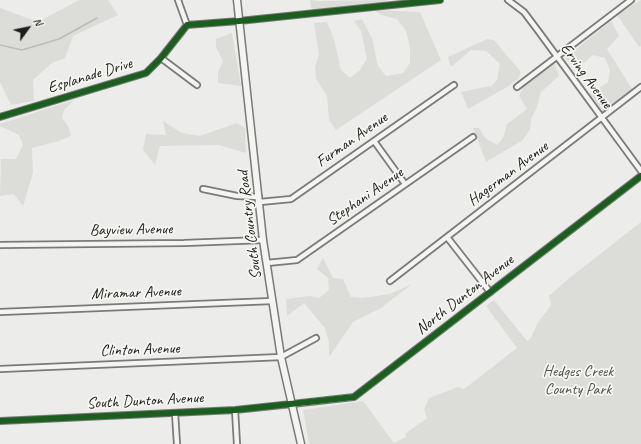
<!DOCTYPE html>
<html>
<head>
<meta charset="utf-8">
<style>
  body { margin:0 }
  #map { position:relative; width:641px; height:444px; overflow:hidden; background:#ececea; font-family:Caveat,sans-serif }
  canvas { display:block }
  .north { position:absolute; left:8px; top:8px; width:40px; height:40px; -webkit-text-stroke:3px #f6f6f2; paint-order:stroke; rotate:57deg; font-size:11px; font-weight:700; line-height:16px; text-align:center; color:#1c1c1c }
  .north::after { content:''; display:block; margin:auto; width:14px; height:18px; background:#1c1c1c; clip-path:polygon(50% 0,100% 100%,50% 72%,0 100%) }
</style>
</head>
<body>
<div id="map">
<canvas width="641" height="444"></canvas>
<div class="north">N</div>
</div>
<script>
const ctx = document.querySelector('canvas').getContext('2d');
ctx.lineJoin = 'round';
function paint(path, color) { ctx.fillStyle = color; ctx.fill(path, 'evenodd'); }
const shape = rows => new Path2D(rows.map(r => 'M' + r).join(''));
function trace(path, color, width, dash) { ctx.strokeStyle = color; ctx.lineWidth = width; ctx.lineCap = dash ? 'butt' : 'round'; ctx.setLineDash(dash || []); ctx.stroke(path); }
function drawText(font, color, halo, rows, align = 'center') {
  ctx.font = font + ' Caveat,sans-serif'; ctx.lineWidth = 3.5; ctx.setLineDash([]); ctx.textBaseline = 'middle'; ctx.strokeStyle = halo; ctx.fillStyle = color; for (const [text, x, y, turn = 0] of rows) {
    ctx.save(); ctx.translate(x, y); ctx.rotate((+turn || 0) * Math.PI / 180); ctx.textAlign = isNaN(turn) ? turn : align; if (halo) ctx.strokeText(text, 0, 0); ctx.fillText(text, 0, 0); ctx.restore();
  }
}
paint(shape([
  [79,0,108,0,118,15,73,36,65,58,52,63,33,80,34,101,11,105,0,82,0,8,38,22],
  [310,0,320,1,388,0,378,4,315,10,311,8],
  [641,0,641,46,639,47,617,15],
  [374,10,420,12,441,60,336,130,329,120,327,96,316,79,315,67,319,54,314,23,327,22,334,39,341,70,350,78,360,70,367,59,361,31,354,21,362,19,372,38,378,66,386,76,403,73,410,63,410,47,406,31,397,19,381,15],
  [611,21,619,36,607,49,632,89,603,112,590,94,608,82,610,70,605,58,593,55,576,70,565,58],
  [232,33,241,86,218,83,218,72,223,61,216,47,216,39],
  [487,39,494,40,521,72,518,79,507,87,468,109,461,92,491,86,497,80,500,64,486,51,471,50,451,67,448,57],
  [554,62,559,76,541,92,537,107,531,119,530,129,523,140,486,162,473,128,479,128,485,138,497,145,503,138,507,124,527,109,519,96,525,84],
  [74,100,64,110,62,118,68,126,71,136,59,141,32,148,33,173,23,206,14,194,0,196,1,159,16,159,23,145,19,135,0,126,0,124],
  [163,121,182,133,200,136,237,123,245,128,246,153,219,145,160,146,155,165,143,150,146,134,166,135],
  [641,222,641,444,309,444,303,410,363,401,394,443,406,437,405,434,427,418,424,409,429,398,458,387,464,389,517,348,486,306,494,300,527,341,531,338,537,324,551,305,549,296,567,280],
  [323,258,333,278,343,279,351,297,362,298,390,294,412,284,381,308,353,322,329,357,329,343,325,328,304,303,287,316,286,299,310,296,319,298,329,290,328,278,317,269]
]), '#dcdcd9');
trace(shape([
  [0,45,22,50,59,39,97,18]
]), '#bbbbb8', 1.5);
const minor = shape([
  [178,0,187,25],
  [508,0,524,12,539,32,641,171],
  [161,58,197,85],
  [517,87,631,0],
  [0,117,146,73,161,58,187,25,239,21,440,0],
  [374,141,405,184],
  [203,189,237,196,259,197],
  [260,202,291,199,454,85],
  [447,237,490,292],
  [0,245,184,243,263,240],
  [267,263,297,260,473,137],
  [390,281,641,87],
  [0,312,272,301],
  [0,369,281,357,316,338],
  [235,410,237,444],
  [175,413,177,444],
  [0,421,235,410,292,404]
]);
const tertiary = shape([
  [292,404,354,397,641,176]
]);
const secondary = shape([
  [237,0,263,240,281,357,301,444]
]);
trace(minor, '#7a7a79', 8);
trace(tertiary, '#7a7a79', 8);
trace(secondary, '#7a7a79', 9);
trace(minor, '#f4f4f2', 4.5);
trace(tertiary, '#f4f4f2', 5.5);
trace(secondary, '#f4f4f2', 6);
trace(shape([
  [0,117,146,73,161,58,187,25,239,21,440,0],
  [0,421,235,410,354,397,641,176]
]), '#1b5e20', 6);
drawText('16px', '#1c1c1c', '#f6f6f2', [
  ["Esplanade Drive",90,76,-17],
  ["Erving Avenue",586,76,54],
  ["Furman Avenue",352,140,-35],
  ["Hagerman Avenue",508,174,-37],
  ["Stephani Avenue",365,197,-35],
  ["South Country Road",250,225,-97],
  ["Bayview Avenue",131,230,-1],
  ["Miramar Avenue",136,293,-2],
  ["North Dunton Avenue",465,295,-38],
  ["Clinton Avenue",140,350,-2],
  ["South Dunton Avenue",145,401,-3]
]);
drawText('16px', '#515151', '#f6f6f2', [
  ["Hedges Creek",578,372],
  ["County Park",578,390]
]);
</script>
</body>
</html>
